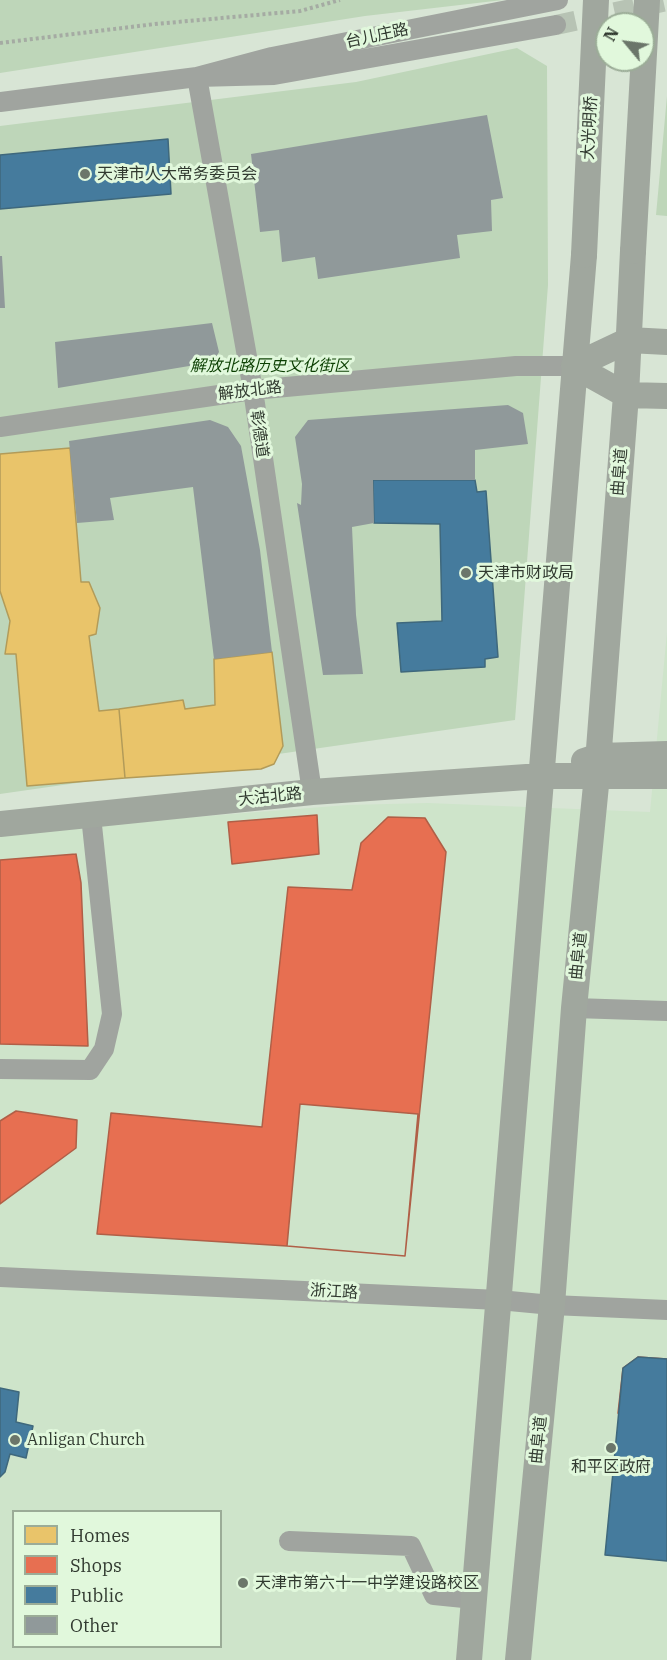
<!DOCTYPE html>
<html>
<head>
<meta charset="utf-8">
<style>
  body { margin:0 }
  #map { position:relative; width:667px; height:1660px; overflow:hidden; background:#d8e5d5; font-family:"IBM Plex Serif",serif }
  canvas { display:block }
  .legend { position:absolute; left:12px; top:1510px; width:210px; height:138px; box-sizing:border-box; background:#e1f8dc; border:2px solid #9bac97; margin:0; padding:8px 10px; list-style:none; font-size:18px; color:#313a30 }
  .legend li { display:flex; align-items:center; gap:12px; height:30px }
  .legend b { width:30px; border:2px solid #9bac97 }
  .north { position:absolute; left:595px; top:12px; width:60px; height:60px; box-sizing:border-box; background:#e1f8dc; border:2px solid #9bac97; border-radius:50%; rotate:299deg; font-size:16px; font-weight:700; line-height:24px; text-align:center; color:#313a30 }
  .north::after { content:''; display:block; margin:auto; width:21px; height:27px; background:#6b766a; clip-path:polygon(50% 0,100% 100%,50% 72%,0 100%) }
</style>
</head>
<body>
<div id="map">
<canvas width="667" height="1660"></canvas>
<ul class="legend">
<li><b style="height:16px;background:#e9c46a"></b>Homes</li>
<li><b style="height:16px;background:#e76f51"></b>Shops</li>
<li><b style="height:16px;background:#457b9d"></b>Public</li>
<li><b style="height:16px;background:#90999a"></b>Other</li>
</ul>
<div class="north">N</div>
</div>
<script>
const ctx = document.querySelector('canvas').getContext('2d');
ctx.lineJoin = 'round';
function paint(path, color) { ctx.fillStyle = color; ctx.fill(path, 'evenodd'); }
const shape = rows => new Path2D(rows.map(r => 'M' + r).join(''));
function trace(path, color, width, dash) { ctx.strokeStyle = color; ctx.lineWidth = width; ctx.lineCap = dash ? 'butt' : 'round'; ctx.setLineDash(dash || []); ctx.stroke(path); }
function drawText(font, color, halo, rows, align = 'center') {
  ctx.font = font + ' "IBM Plex Serif","Noto Sans SC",serif'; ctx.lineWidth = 6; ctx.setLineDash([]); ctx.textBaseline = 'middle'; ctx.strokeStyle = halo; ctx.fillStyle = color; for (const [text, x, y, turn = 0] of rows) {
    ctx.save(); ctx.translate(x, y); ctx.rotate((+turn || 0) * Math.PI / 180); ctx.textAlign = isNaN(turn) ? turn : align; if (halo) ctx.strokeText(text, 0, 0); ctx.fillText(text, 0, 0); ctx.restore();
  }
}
paint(shape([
  [667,632,667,1660,0,1660,0,832,348,805,428,803,650,812],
  [14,1512,220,1512,220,1646,14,1646]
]), '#cee4ca');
paint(shape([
  [0,0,503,0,365,16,0,73],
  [517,48,547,66,548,285,515,720,0,794,0,126,356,82],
  [667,96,667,216,656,215]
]), '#bed6b9');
const homes = shape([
  [70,448,81,582,89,582,100,608,96,634,89,636,99,711,119,709,125,778,27,786,16,654,5,654,10,621,0,591,0,454,70,448],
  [272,652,283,746,274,764,261,769,125,778,119,709,183,700,185,709,215,705,214,659,272,652]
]);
paint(homes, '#e9c46a');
trace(homes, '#b29b59', 1.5);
const shops = shape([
  [317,815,319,854,232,864,228,822,317,815],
  [388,817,425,818,446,852,405,1256,287,1246,97,1234,111,1113,262,1127,288,887,352,890,361,843,388,817],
  [76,854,81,883,88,1046,0,1044,0,860,76,854],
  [300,1104,418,1114,405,1256,287,1246,300,1104],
  [16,1111,77,1120,76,1148,0,1204,0,1121,16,1111],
  [638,1357,667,1359,667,1431,628,1427,618,1413,623,1368,638,1357]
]);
paint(shops, '#e76f51');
trace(shops, '#b05f47', 1.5);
const public = shape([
  [168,139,171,194,0,209,0,155,168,139],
  [373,480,475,480,477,492,486,491,498,657,485,659,485,667,401,672,397,623,442,621,440,524,374,523,373,480],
  [638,1357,667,1359,667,1561,605,1555,623,1368,638,1357],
  [0,1388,19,1392,16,1422,33,1426,26,1458,10,1454,5,1472,0,1477,0,1388]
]);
paint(public, '#457b9d');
trace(public, '#3f687c', 1.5);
paint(shape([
  [487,115,503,198,491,200,492,231,457,235,460,258,318,279,315,257,282,262,279,230,260,232,251,154],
  [0,256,2,256,5,308,0,308],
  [212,323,219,352,213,362,58,388,55,342],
  [508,405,523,413,528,444,475,450,475,480,373,480,374,523,352,527,356,615,363,674,323,675,297,503,301,505,302,484,295,437,308,420],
  [210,420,228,427,241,446,260,550,272,652,214,659,193,487,110,498,114,520,77,523,69,441]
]), '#90999a');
trace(shape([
  [556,25,667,1]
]), '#b7c3b4', 20, [20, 10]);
trace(shape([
  [0,43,155,24,300,11,340,0]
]), '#a5aba3', 4, [3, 3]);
trace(shape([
  [0,102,197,77,274,75,556,25],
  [0,427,253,390,516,366,574,366],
  [312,792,253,390,197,77,272,57,558,0],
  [574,1008,667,1011],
  [0,1069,90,1070,104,1049,112,1014,91,816],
  [0,1277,499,1300,552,1305,667,1310],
  [289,1541,411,1546,434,1595,474,1599]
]), '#a0a49f', 20);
trace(shape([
  [574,366,626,395,667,396],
  [574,366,629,340,667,342],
  [584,761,599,756,667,754],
  [0,824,312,792,541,776,667,776],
  [469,1660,584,255],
  [518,1660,552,1305,574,1008,597,775,626,395,633,251]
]), '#a0a79e', 26);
trace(shape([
  [633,251,647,0],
  [584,255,596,0]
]), '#a0a79e', 26);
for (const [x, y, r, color] of [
  [85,174,6,"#6b766a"],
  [466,573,6,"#6b766a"],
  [15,1440,6,"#6b766a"],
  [611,1448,6,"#6b766a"],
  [243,1583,6,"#6b766a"]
]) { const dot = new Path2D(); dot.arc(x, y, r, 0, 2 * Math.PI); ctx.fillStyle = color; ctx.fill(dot); trace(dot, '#e1f8dc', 2); }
drawText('16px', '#313a30', '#e1f8dc', [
  ["台儿庄路",377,36,-12],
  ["大光明桥",590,128,-87],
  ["解放北路",250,391,-7],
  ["彰德道",259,434,82],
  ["曲阜道",620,472,-85],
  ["大沽北路",270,797,-6],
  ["曲阜道",579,956,-84],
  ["浙江路",334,1292,3],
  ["曲阜道",539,1440,-84]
]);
drawText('16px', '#313a30', '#e1f8dc', [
  ["天津市人大常务委员会",97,174],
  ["天津市财政局",478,573],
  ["Anligan Church",27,1440],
  ["和平区政府",611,1467,"center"],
  ["天津市第六十一中学建设路校区",255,1583]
], 'left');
drawText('italic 16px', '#0b3f02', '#e1f8dc', [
  ["解放北路历史文化街区",270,366]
]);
</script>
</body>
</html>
